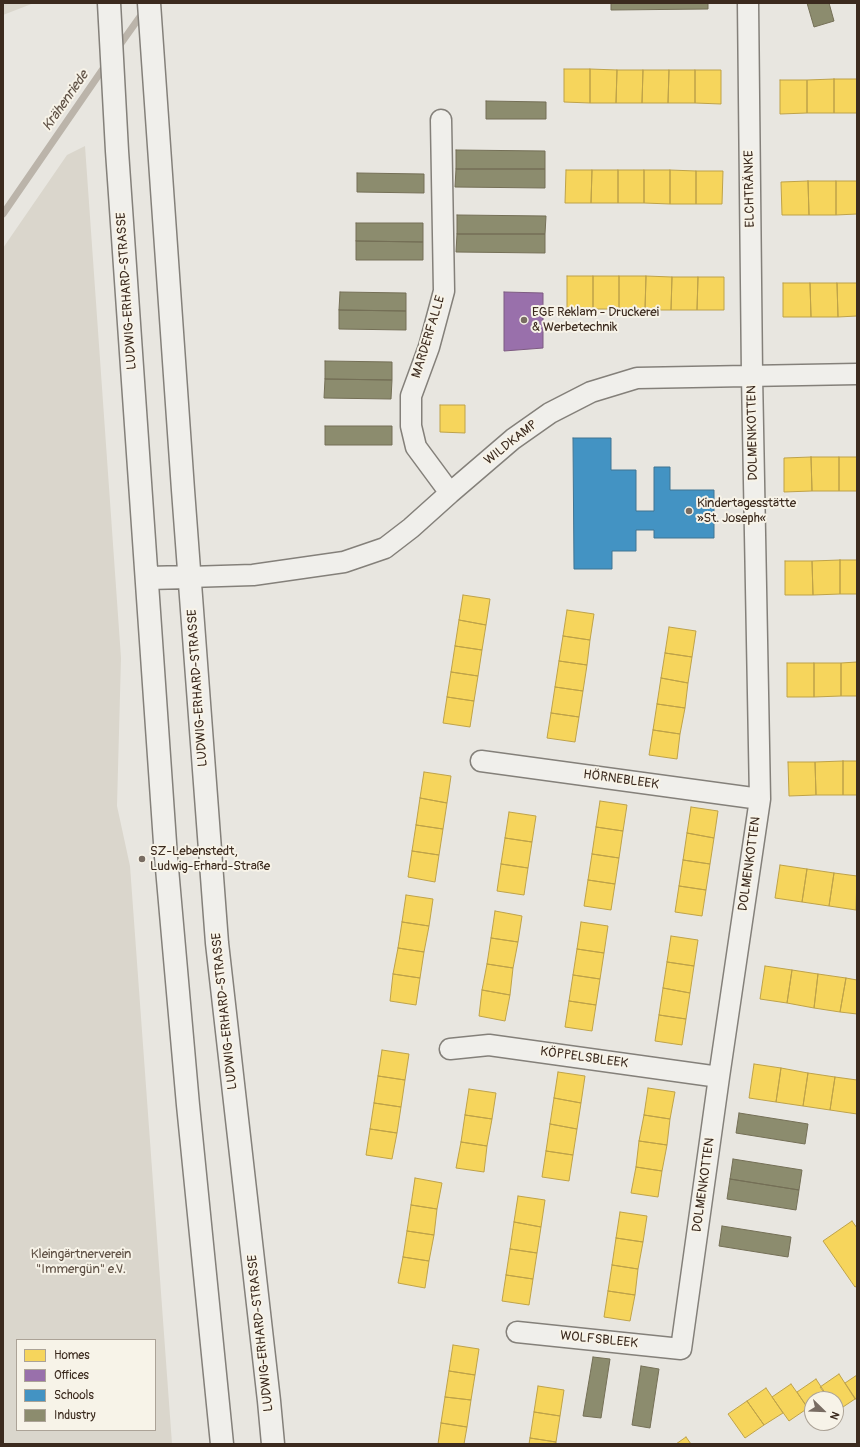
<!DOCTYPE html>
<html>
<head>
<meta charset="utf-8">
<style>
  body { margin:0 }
  #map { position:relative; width:860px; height:1447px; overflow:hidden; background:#e8e6e0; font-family:Pangolin,sans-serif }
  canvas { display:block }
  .frame { position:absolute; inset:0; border:4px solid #3b2a1e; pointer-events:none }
  .legend { position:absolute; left:16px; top:1339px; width:140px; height:92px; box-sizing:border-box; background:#f7f3e8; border:1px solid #aca397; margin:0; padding:5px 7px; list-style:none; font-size:12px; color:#3b2a1e }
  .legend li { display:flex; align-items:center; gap:8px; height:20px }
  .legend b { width:20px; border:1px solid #aca397 }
  .north { position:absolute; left:804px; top:1391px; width:40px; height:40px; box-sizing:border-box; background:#f7f3e8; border:1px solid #aca397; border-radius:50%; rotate:113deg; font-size:11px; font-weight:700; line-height:16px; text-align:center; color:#3b2a1e }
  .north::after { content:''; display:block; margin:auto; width:14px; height:18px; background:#786c62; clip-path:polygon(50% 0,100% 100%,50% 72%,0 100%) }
</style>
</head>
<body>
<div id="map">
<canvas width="860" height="1447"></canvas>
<div class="frame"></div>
<ul class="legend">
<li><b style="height:11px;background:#f6d55c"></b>Homes</li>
<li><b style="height:11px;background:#9970ab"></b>Offices</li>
<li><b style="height:11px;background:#4393c3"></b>Schools</li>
<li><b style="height:11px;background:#8c8c6e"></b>Industry</li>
</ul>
<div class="north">N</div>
</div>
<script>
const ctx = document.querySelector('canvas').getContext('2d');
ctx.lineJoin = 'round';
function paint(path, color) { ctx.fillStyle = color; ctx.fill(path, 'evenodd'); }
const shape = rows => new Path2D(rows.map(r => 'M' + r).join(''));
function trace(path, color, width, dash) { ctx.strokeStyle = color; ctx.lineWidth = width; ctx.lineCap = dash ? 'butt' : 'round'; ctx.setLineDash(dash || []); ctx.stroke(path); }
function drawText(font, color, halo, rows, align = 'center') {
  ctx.font = font + ' Pangolin,sans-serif'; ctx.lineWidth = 4; ctx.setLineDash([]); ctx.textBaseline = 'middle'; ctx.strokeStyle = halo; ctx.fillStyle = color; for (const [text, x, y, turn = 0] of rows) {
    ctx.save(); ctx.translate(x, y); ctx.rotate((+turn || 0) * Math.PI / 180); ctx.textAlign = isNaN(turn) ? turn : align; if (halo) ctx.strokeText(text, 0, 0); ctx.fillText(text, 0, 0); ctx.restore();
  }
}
paint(shape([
  [3,3,34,3,3,15],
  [85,146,121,658,117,806,130,866,172,1444,3,1444,3,248,67,155],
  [17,1340,155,1340,155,1430,17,1430]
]), '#dad6cc');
const homes = shape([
  [564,69,590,69,590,103,564,102,564,69],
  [590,69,617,70,616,103,590,103,590,69],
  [617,70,643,70,642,103,616,103,617,70],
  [643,70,669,70,668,103,642,103,643,70],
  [669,70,695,70,695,103,668,103,669,70],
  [695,70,721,70,721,104,695,103,695,70],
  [834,79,857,79,857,113,834,113,834,79],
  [834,79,834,113,807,113,807,80,834,79],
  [780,80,807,80,807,113,780,114,780,80],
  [566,170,592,170,591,203,565,203,566,170],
  [592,170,618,170,618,203,591,203,592,170],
  [618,170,644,170,644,203,618,203,618,170],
  [644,170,670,170,670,204,644,203,644,170],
  [670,170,696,171,696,204,670,204,670,170],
  [696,171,723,171,722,204,696,204,696,171],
  [808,181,836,181,836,215,809,215,808,181],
  [808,181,809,215,782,215,781,182,808,181],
  [836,181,857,181,857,214,836,215,836,181],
  [567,276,593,276,593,309,567,309,567,276],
  [593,276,619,276,619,309,593,309,593,276],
  [619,276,646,276,645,310,619,309,619,276],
  [646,276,672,277,671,310,645,310,646,276],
  [672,277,698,277,697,310,671,310,672,277],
  [698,277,724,277,724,310,697,310,698,277],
  [783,283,810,283,811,317,783,317,783,283],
  [810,283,837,283,838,317,811,317,810,283],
  [837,283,857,283,857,316,838,317,837,283],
  [440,405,465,405,465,433,440,432,440,405],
  [811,457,812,491,784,492,784,458,811,457],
  [811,457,839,457,839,491,812,491,811,457],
  [839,457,857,457,857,491,839,491,839,457],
  [840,560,840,594,813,595,812,561,840,560],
  [840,560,857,560,857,594,840,594,840,560],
  [785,561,812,561,813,595,785,595,785,561],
  [463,595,490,599,486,625,459,620,463,595],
  [567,610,594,614,590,640,563,636,567,610],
  [459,620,486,625,482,650,455,646,459,620],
  [669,627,696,631,692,657,665,653,669,627],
  [563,636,590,640,587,665,559,661,563,636],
  [455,646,482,650,478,676,451,672,455,646],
  [665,653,692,657,688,683,661,678,665,653],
  [559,661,587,665,583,691,555,687,559,661],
  [857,662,857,696,841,696,841,663,857,662],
  [787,663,814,663,814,697,787,697,787,663],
  [814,663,841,663,841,696,814,697,814,663],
  [451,672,478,676,474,701,447,697,451,672],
  [661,678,688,683,685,708,657,704,661,678],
  [555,687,583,691,579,717,551,713,555,687],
  [447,697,474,701,470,727,443,723,447,697],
  [657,704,685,708,680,734,653,730,657,704],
  [551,713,579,717,575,742,547,738,551,713],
  [653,730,680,734,677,759,649,755,653,730],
  [843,761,843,795,816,795,815,762,843,761],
  [843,761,857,761,857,795,843,795,843,761],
  [788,762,815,762,816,795,789,796,788,762],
  [424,772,451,776,447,803,420,798,424,772],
  [420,798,447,803,443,829,416,825,420,798],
  [600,801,627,805,623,831,596,827,600,801],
  [691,807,718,811,714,838,687,833,691,807],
  [509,812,536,816,532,842,505,838,509,812],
  [416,825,443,829,439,855,412,851,416,825],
  [596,827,623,831,619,858,592,854,596,827],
  [687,833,714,838,710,864,683,860,687,833],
  [505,838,532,842,528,868,501,864,505,838],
  [412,851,439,855,435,882,408,877,412,851],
  [592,854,619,858,615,884,588,880,592,854],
  [683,860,710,864,706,890,679,886,683,860],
  [501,864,528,868,524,895,497,891,501,864],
  [780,865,807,869,802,902,775,898,780,865],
  [807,869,834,873,829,906,802,902,807,869],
  [834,873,857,876,856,910,829,906,834,873],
  [588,880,615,884,611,910,584,906,588,880],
  [679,886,706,890,702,916,675,912,679,886],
  [406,895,433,899,429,926,402,922,406,895],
  [495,911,522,916,518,942,491,938,495,911],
  [402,922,429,926,424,952,398,948,402,922],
  [581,922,608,926,604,953,577,949,581,922],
  [671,936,698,940,694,966,667,962,671,936],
  [491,938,518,942,513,968,487,964,491,938],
  [398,948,424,952,420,978,393,974,398,948],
  [577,949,604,953,600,979,573,975,577,949],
  [667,962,694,966,690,993,663,988,667,962],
  [487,964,513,968,510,995,482,990,487,964],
  [765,966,792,970,787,1003,760,999,765,966],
  [792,970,818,974,814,1008,787,1003,792,970],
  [393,974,420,978,416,1005,390,1001,393,974],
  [818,974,846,978,840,1012,814,1008,818,974],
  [573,975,600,979,596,1005,569,1001,573,975],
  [846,978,857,980,857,1014,840,1012,846,978],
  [663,988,690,993,686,1019,659,1015,663,988],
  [482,990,510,995,505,1021,479,1016,482,990],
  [569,1001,596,1005,592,1031,565,1027,569,1001],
  [659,1015,686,1019,682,1045,655,1041,659,1015],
  [382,1050,409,1054,405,1080,378,1076,382,1050],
  [754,1064,781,1068,776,1102,749,1098,754,1064],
  [781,1068,808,1073,803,1106,776,1102,781,1068],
  [558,1072,585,1076,581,1103,554,1098,558,1072],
  [808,1073,835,1077,830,1110,803,1106,808,1073],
  [378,1076,405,1080,401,1107,374,1103,378,1076],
  [835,1077,857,1080,857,1114,830,1110,835,1077],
  [648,1088,675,1092,670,1119,644,1115,648,1088],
  [469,1089,496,1093,492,1119,465,1115,469,1089],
  [554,1098,581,1103,577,1129,550,1124,554,1098],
  [374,1103,401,1107,397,1133,370,1129,374,1103],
  [465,1115,492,1119,487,1146,461,1142,465,1115],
  [644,1115,670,1119,667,1145,639,1141,644,1115],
  [550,1124,577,1129,573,1155,546,1151,550,1124],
  [370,1129,397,1133,392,1159,366,1155,370,1129],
  [639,1141,667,1145,662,1171,636,1167,639,1141],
  [461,1142,487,1146,484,1172,456,1168,461,1142],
  [546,1151,573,1155,569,1181,542,1177,546,1151],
  [636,1167,662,1171,658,1197,631,1193,636,1167],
  [415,1178,442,1183,437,1209,411,1205,415,1178],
  [518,1196,545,1200,541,1227,514,1222,518,1196],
  [411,1205,437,1209,434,1235,407,1231,411,1205],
  [620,1212,647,1216,643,1242,616,1238,620,1212],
  [852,1221,857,1228,857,1286,855,1287,823,1241,852,1221],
  [514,1222,541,1227,537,1253,510,1249,514,1222],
  [407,1231,434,1235,429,1261,403,1257,407,1231],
  [616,1238,643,1242,638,1269,612,1265,616,1238],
  [510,1249,537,1253,533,1279,506,1275,510,1249],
  [403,1257,429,1261,425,1288,398,1283,403,1257],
  [612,1265,638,1269,635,1295,608,1291,612,1265],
  [506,1275,533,1279,529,1305,502,1301,506,1275],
  [608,1291,635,1295,630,1321,604,1317,608,1291],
  [453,1345,479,1349,475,1375,449,1371,453,1345],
  [449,1371,475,1375,471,1400,445,1397,449,1371],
  [839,1374,855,1399,837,1411,836,1399,829,1399,820,1387,839,1374],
  [857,1375,857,1401,845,1383,857,1375],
  [816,1379,829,1399,812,1399,812,1415,797,1392,816,1379],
  [791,1384,808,1408,789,1421,772,1397,791,1384],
  [538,1386,564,1390,560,1416,534,1412,538,1386],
  [766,1388,783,1413,764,1425,747,1401,766,1388],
  [445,1397,471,1400,467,1427,441,1423,445,1397],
  [747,1401,764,1425,745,1438,728,1414,747,1401],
  [534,1412,560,1416,556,1442,530,1438,534,1412],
  [441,1423,467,1427,464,1444,438,1444,441,1423],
  [686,1437,691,1444,676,1444,686,1437],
  [530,1438,556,1442,556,1444,529,1444,530,1438]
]);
paint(homes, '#f6d55c');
trace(homes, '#bea249', 1);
const offices = shape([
  [504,292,543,293,543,348,504,351,504,292]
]);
paint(offices, '#9970ab');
trace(offices, '#7d5b81', 1);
const schools = shape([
  [573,438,611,438,611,470,636,470,636,511,654,511,654,467,670,467,670,490,714,490,714,538,654,538,654,530,636,530,636,551,612,551,612,569,574,569,573,438]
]);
paint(schools, '#4393c3');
trace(schools, '#417492', 1);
const industry = shape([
  [611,3,708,3,708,9,611,10,611,3],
  [807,3,829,3,834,21,814,27,807,3],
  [486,101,546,102,546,119,486,119,486,101],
  [456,150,545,151,545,169,456,169,456,150],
  [456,169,545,169,545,188,455,187,456,169],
  [357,173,424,174,424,193,357,192,357,173],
  [457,215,546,216,545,234,457,234,457,215],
  [356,223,423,223,423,242,356,241,356,223],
  [457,234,545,234,545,253,456,252,457,234],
  [356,241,423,242,423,260,356,260,356,241],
  [340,292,406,293,406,311,339,310,340,292],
  [339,310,406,311,406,330,339,329,339,310],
  [325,361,392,362,392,380,325,379,325,361],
  [325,379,392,380,391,399,324,398,325,379],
  [325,426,392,426,392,445,325,445,325,426],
  [739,1113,808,1124,805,1144,736,1133,739,1113],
  [733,1159,802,1170,799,1190,730,1179,733,1159],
  [730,1179,799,1190,796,1210,727,1199,730,1179],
  [722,1226,791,1237,788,1257,719,1246,722,1226],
  [593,1357,610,1359,601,1418,583,1416,593,1357],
  [641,1366,659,1369,650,1428,632,1425,641,1366]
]);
paint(industry, '#8c8c6e');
trace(industry, '#746f56', 1);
trace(shape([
  [117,49,144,11],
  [3,214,107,63]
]), '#bbb4aa', 7);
const street = shape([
  [441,120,444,291,429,347,411,396,411,426,416,447,450,493],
  [189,577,253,575,344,562,385,548,411,528,450,493,513,439,550,413,591,392,637,378,857,374],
  [481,761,760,799],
  [450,1049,489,1045,719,1077],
  [517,1332,681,1349,719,1077,760,799,752,375,748,3]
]);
const secondary = shape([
  [109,3,117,151,166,857,188,1105,222,1444],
  [149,3,183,490,217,943,269,1401,273,1444],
  [147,578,189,577]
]);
trace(street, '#84807a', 23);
trace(secondary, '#84807a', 25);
trace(street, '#f0efeb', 20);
trace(secondary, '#f0efeb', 22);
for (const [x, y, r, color] of [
  [524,320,4,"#786c62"],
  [689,511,4,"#786c62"],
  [142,859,4,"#786c62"]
]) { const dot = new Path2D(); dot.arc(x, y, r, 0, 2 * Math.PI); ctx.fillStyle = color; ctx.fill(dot); trace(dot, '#f7f3e8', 1.5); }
drawText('13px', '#3b2a1e', '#f7f3e8', [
  ["ELCHTRÄNKE",750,189,-91],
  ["LUDWIG-ERHARD-STRASSE",127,291,-94],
  ["MARDERFALLE",429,337,-73],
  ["DOLMENKOTTEN",753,433,-91],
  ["WILDKAMP",511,443,-38],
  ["LUDWIG-ERHARD-STRASSE",198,688,-94],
  ["HÖRNEBLEEK",621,780,8],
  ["DOLMENKOTTEN",750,864,-82],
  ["LUDWIG-ERHARD-STRASSE",225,1011,-96],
  ["KÖPPELSBLEEK",584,1058,8],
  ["DOLMENKOTTEN",704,1185,-82],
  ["LUDWIG-ERHARD-STRASSE",261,1333,-96],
  ["WOLFSBLEEK",599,1340,6]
]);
drawText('13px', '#3b2a1e', '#f7f3e8', [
  ["EGE Reklam - Druckerei",532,313],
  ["& Werbetechnik",532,328],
  ["Kindertagesstätte",697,504],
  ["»St. Joseph«",697,519],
  ["SZ-Lebenstedt,",150,852],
  ["Ludwig-Erhard-Straße",150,867]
], 'left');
drawText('13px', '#605246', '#f7f3e8', [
  ["Kleingärtnerverein",81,1255],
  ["\"Immergün\" e.V.",81,1270]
]);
drawText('italic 14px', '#615347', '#f7f3e8', [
  ["Krähenriede",66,101,-55]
]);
</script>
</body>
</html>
